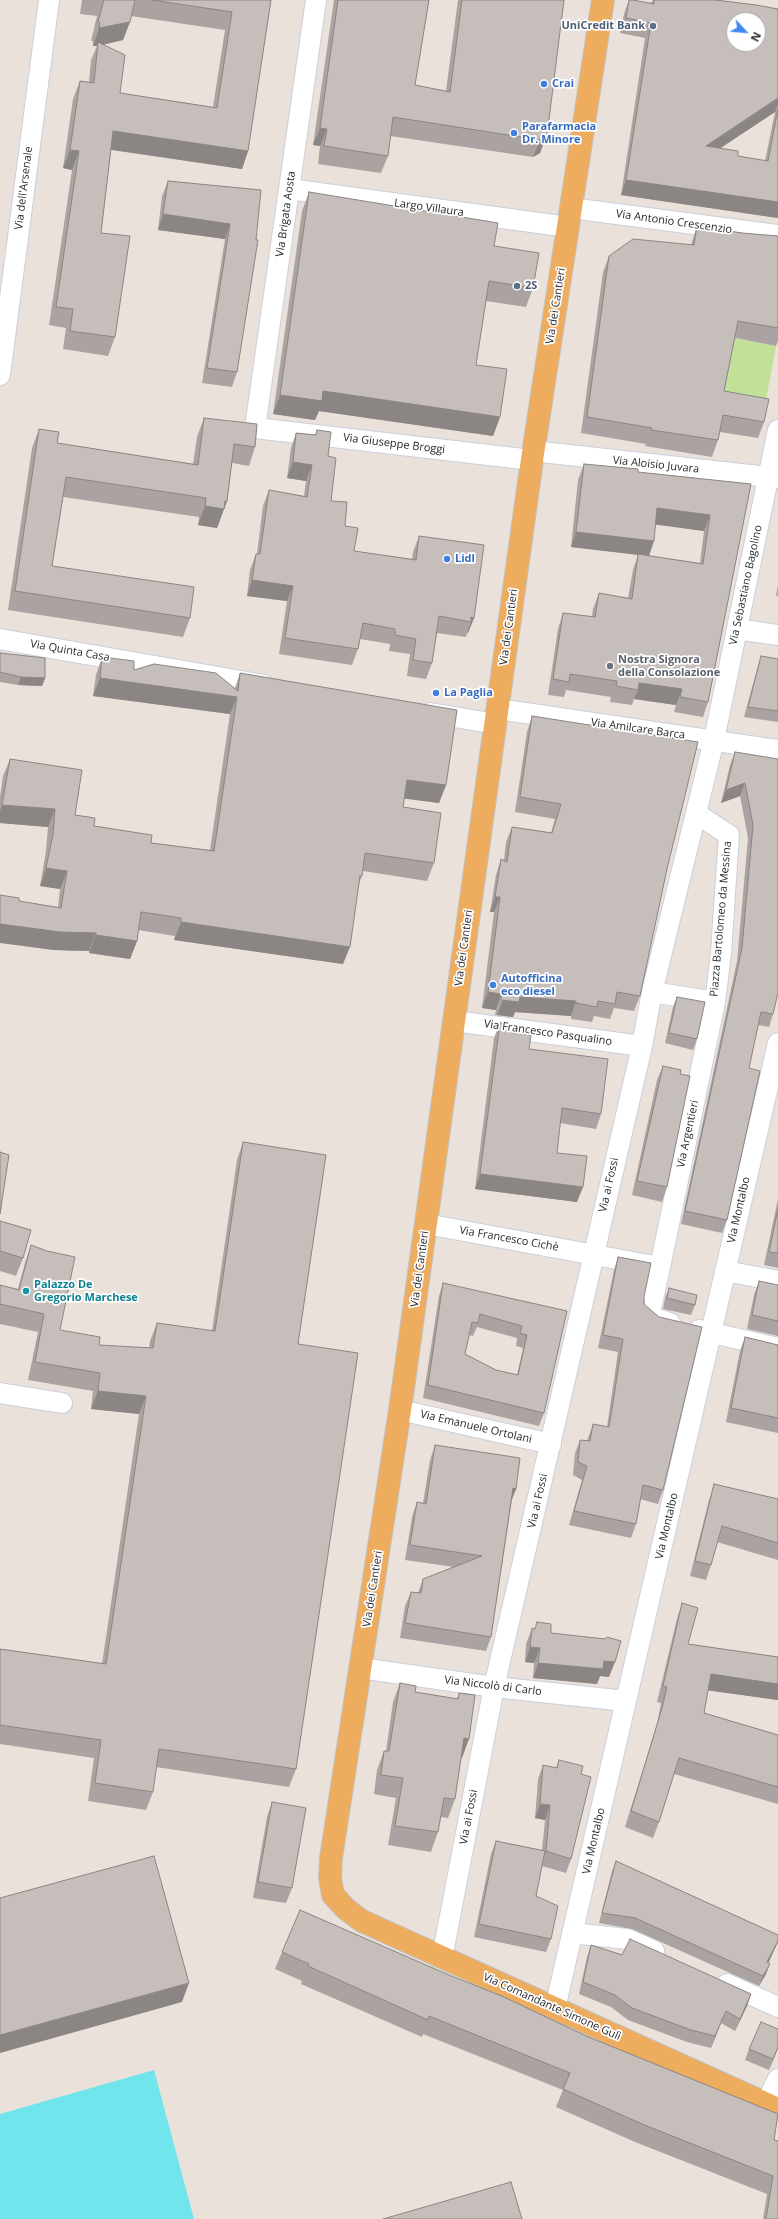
<!DOCTYPE html>
<html>
<head>
<meta charset="utf-8">
<style>
  body { margin:0 }
  #map { position:relative; width:778px; height:2219px; overflow:hidden; background:#ebe1db; font-family:"Open Sans",sans-serif }
  canvas { display:block }
  .north { position:absolute; left:726px; top:12px; width:40px; height:40px; box-sizing:border-box; background:#fff; border:1px solid #a9a9a9; border-radius:50%; rotate:116deg; font-size:11px; font-weight:700; line-height:16px; text-align:center; color:#292929 }
  .north::after { content:''; display:block; margin:auto; width:14px; height:18px; background:#3e88f5; clip-path:polygon(50% 0,100% 100%,50% 72%,0 100%) }
</style>
</head>
<body>
<div id="map">
<canvas width="778" height="2219"></canvas>
<div class="north">N</div>
</div>
<script>
const ctx = document.querySelector('canvas').getContext('2d');
ctx.lineJoin = 'round';
function paint(path, color) { ctx.fillStyle = color; ctx.fill(path, 'evenodd'); }
const shape = rows => new Path2D(rows.map(r => 'M' + r).join(''));
function trace(path, color, width, dash) { ctx.strokeStyle = color; ctx.lineWidth = width; ctx.lineCap = dash ? 'butt' : 'round'; ctx.setLineDash(dash || []); ctx.stroke(path); }
function drawText(font, color, halo, rows, align = 'center') {
  ctx.font = font + ' "Open Sans",sans-serif'; ctx.lineWidth = 3.5; ctx.setLineDash([]); ctx.textBaseline = 'middle'; ctx.strokeStyle = halo; ctx.fillStyle = color; for (const [text, x, y, turn = 0] of rows) {
    ctx.save(); ctx.translate(x, y); ctx.rotate((+turn || 0) * Math.PI / 180); ctx.textAlign = isNaN(turn) ? turn : align; if (halo) ctx.strokeText(text, 0, 0); ctx.fillText(text, 0, 0); ctx.restore();
  }
}
paint(shape([
  [717,335,776,346,763,416,718,408]
]), '#c1e198');
paint(shape([
  [154,2070,194,2219,0,2219,0,2114]
]), '#70e5eb');
const minor = shape([
  [316,0,255,428,532,460],
  [289,189,568,227],
  [571,208,778,235],
  [0,375,49,0],
  [533,451,778,478],
  [737,629,778,635],
  [0,639,264,685],
  [498,709,778,750],
  [430,713,496,724],
  [652,992,715,1002,721,953,729,835,697,814],
  [454,1021,642,1046],
  [426,1224,660,1267,650,1313,657,1319,670,1323],
  [660,1267,715,1002],
  [725,1271,778,1281],
  [699,1330,778,1348],
  [0,1393,62,1403],
  [400,1410,551,1444],
  [360,1668,494,1687,626,1701],
  [572,1933,627,1939,654,1951],
  [442,1958,494,1687,642,1046,652,992,714,740,778,430],
  [727,1984,778,2007],
  [555,2008,778,1043],
  [766,2103,778,2079]
]);
const major = shape([
  [603,0,532,460,400,1410,331,1858,330,1878,333,1895,346,1909,362,1921,778,2109]
]);
trace(minor, '#c9d0db', 22);
trace(major, '#c3c3c3', 24);
trace(minor, '#fff', 20);
trace(major, '#edac5e', 22);
paint(shape([
  [82,0,271,0,248,151,242,169,111,150,101,233,115,337,108,356,63,349,66,328,49,325,72,170,63,168,73,99,80,81,89,82,91,60,97,46,93,46,93,41,91,41,97,16,80,14],
  [131,16,225,30,213,107,120,93,104,44,123,40],
  [334,0,429,0,415,85,446,91,458,0,564,0,540,153,533,157,390,136,388,156,381,173,318,164,320,146,313,145],
  [629,0,651,3,653,0,716,0,778,9,778,218,621,195,645,38,620,33,624,14],
  [775,112,765,161,738,156,720,148],
  [168,181,261,190,237,372,232,387,202,383,225,239,158,230,162,196],
  [309,192,494,246,533,288,526,307,486,301,476,365,500,417,493,436,319,411,315,420,273,414,302,211],
  [697,226,742,233,778,236,778,341,776,346,735,338,724,391,764,422,758,438,720,432,718,440,712,457,645,446,646,444,581,433,603,272,609,256,691,245],
  [204,418,255,447,249,466,232,463,227,501,217,528,198,525,199,517,63,497,52,566,190,618,183,637,8,610,32,448,39,429,57,443,193,464,197,437],
  [317,430,328,456,331,501,345,526,354,551,412,559,413,552,419,536,474,618,468,633,467,633,466,637,437,633,432,663,426,679,407,676,410,654,389,651,390,644,360,639,358,649,352,665,279,654,287,601,247,596,250,570,256,554,257,554,263,506,269,490,304,496,306,481,287,478,291,448,296,433,315,435],
  [584,464,638,472,751,484,708,702,703,717,674,712,676,705,634,699,632,705,610,702,611,697,566,690,564,697,548,695,558,629,563,613,592,617,593,609,599,593,628,598,633,570,638,555,571,547,578,480],
  [656,524,704,531,700,563,649,556],
  [778,585,778,596,776,596],
  [0,653,45,678,42,686,18,685,0,682],
  [761,656,778,659,778,722,744,717,758,666],
  [102,657,134,670,235,688,240,673,446,785,439,803,404,798,403,807,434,863,427,881,363,871,362,876,358,886,343,964,174,940,175,936,138,930,137,941,130,959,89,953,89,951,53,950,19,901,58,907,60,889,40,886,46,851,48,827,0,823,0,797,3,776,10,759,75,815,94,826,151,843,210,850,230,714,93,696,96,675],
  [532,716,667,869,640,996,634,1011,614,1008,610,1019,594,1016,592,1022,571,1019,571,1016,515,1012,513,1017,495,1015,496,1010,482,1008,494,912,490,912,496,875,501,859,504,860,506,842,512,827,551,833,555,819,515,812,527,732],
  [735,752,778,759,773,1014,769,1027,758,1025,749,1068,727,1220,722,1233,681,1224,737,961,748,838,740,796,721,803,730,765],
  [677,997,697,1039,693,1050,665,1043,673,1007],
  [500,1023,513,1033,529,1049,601,1114,596,1129,560,1123,557,1153,577,1202,475,1189,494,1038],
  [663,1066,667,1187,662,1202,632,1195,657,1080],
  [243,1142,298,1344,296,1769,289,1787,156,1767,153,1792,146,1810,88,1801,94,1758,0,1744,0,1649,102,1664,139,1414,91,1409,93,1391,28,1380,38,1332,0,1324,0,1285,18,1289,25,1263,31,1245,60,1330,99,1345,149,1348,150,1341,157,1323,212,1331,237,1160],
  [778,1199,778,1268,764,1265],
  [0,1221,23,1258,16,1276,0,1271],
  [618,1257,644,1297,663,1490,658,1504,640,1499,636,1524,631,1538,569,1525,582,1480,573,1475,575,1453,580,1440,587,1441,593,1424,607,1427,618,1352,598,1348,614,1270],
  [759,1281,778,1285,778,1336,747,1329,754,1295],
  [443,1283,567,1311,544,1413,539,1426,423,1398,439,1296],
  [477,1327,517,1338,516,1346,523,1348,517,1375,496,1370,465,1354,469,1335,473,1336],
  [669,1288,695,1305,691,1315,663,1309,665,1298],
  [745,1337,778,1345,778,1433,726,1422,740,1351],
  [435,1445,516,1489,512,1500,491,1637,486,1651,400,1638,405,1606,411,1592,418,1593,423,1579,454,1567,405,1560,412,1517,417,1502,423,1503,430,1460],
  [714,1484,778,1499,778,1560,717,1542,711,1565,706,1580,690,1576,709,1500],
  [682,1603,688,1644,778,1657,778,1700,708,1690,704,1713,778,1735,778,1804,674,1774,659,1822,653,1838,625,1827,657,1724,661,1703,657,1702,677,1619],
  [532,1628,551,1633,609,1677,600,1676,597,1684,533,1678,534,1663,525,1662,526,1644],
  [400,1683,415,1692,457,1699,459,1693,462,1758,461,1758,455,1799,448,1818,441,1817,438,1832,431,1852,388,1845,396,1798,374,1794,377,1770,384,1751,386,1751,393,1702],
  [559,1760,581,1774,571,1859,566,1873,542,1866,536,1896,551,1939,546,1952,474,1937,491,1854,496,1841,542,1850,545,1820,535,1818,538,1779,543,1765,556,1768],
  [272,1802,292,1888,286,1903,253,1898,267,1817],
  [616,1861,778,1935,778,1942,768,1963,766,1974,759,1986,632,1929,599,1923,612,1871],
  [591,1945,751,1994,747,2006,735,2031,721,2023,711,2048,687,2042,628,2020,611,2007,579,1994,587,1957],
  [282,1952,774,2140,778,2219,763,2219,767,2194,635,2142,556,2107,563,2090,423,2034,422,2037,301,1984,302,1981,275,1969],
  [778,2029,778,2048,769,2070,745,2060,749,2049]
]), '#aaa3a1');
paint(shape([
  [130,22,123,40,98,46,98,42,97,46,93,46,99,28],
  [778,98,778,104,775,112,701,161,706,146],
  [320,128,327,129,320,146,313,145],
  [113,131,248,151,242,169,107,149],
  [547,135,540,153,533,157,540,140],
  [70,150,79,151,72,170,63,168],
  [626,180,778,202,778,218,621,195],
  [163,214,230,224,225,239,158,230],
  [323,391,500,417,493,436,319,411,315,420,273,414,280,395],
  [293,462,312,465,306,481,287,478],
  [225,501,227,501,217,528,198,525,205,506],
  [657,508,710,515,704,531,651,524],
  [576,532,654,541,649,556,571,547],
  [252,580,293,586,287,601,247,596],
  [471,617,474,618,468,633,467,633,471,622],
  [21,677,45,678,42,686,18,685],
  [100,678,237,697,230,714,93,696],
  [639,683,682,689,676,705,634,699,638,690],
  [407,780,446,785,439,803,400,798],
  [745,783,740,796,721,803,726,790],
  [2,805,55,809,48,827,0,823,0,811],
  [46,868,67,871,60,889,40,886],
  [495,897,500,897,494,912,490,912],
  [181,922,350,947,343,964,174,940],
  [0,924,96,933,89,951,53,950,0,943],
  [96,935,137,941,130,959,89,953],
  [488,992,501,994,496,1010,482,1008],
  [520,997,576,1001,571,1016,515,1012,513,1017,497,1015,503,1000],
  [480,1174,583,1187,577,1202,475,1189],
  [98,1391,146,1396,139,1414,91,1409],
  [513,1488,516,1489,510,1503],
  [530,1647,540,1648,534,1663,525,1662],
  [604,1661,615,1662,609,1677,600,1676,597,1684,533,1678,538,1663],
  [711,1674,778,1684,778,1700,705,1690],
  [464,1738,469,1739,462,1758,457,1757],
  [540,1804,550,1805,545,1820,535,1818],
  [778,1941,776,1946,764,1973,767,1962],
  [770,1964,766,1974,759,1986,763,1976],
  [189,1983,182,2002,0,2053,0,2035],
  [751,1994,747,2006,735,2031,740,2019],
  [726,2011,721,2023,711,2048,715,2036],
  [778,2047,778,2048,769,2070,773,2059]
]), '#8b8583');
const building = shape([
  [104,0,135,0,130,22,99,28,100,23,98,22,104,0],
  [152,0,271,0,248,151,113,131,101,233,130,236,115,337,70,331,73,309,56,307,79,151,70,150,80,81,94,83,98,42,125,55,120,93,217,108,232,12,152,0],
  [338,0,429,0,415,85,450,92,462,0,564,0,547,135,540,140,393,117,388,156,324,146,327,129,320,128,338,0],
  [629,0,633,0,654,4,654,0,716,0,756,5,778,9,778,98,706,146,738,151,738,156,768,161,778,109,778,202,626,180,651,23,626,18,629,0],
  [734,20,758,20,758,44,734,44,734,20],
  [168,181,261,190,256,240,258,240,237,372,207,368,230,224,163,214,168,181],
  [309,192,498,223,494,246,539,253,533,288,489,281,476,365,507,369,500,417,323,391,322,401,280,395,309,192],
  [697,226,742,233,778,236,778,328,738,321,724,391,769,399,764,422,723,415,718,440,651,430,652,428,587,417,609,256,633,239,694,245,697,226],
  [204,418,257,424,255,447,234,444,227,501,225,501,224,509,205,506,206,498,66,477,52,566,194,587,190,618,15,591,39,429,59,432,57,443,198,465,204,418],
  [317,430,331,432,328,456,336,458,331,501,347,502,345,526,358,528,354,551,416,560,419,536,484,545,474,618,471,617,471,622,439,616,432,663,413,660,416,639,395,635,395,629,363,623,358,649,285,638,293,586,252,580,256,554,260,554,269,490,307,497,312,465,293,462,296,433,316,435,317,430],
  [584,464,638,469,638,472,751,484,708,702,680,697,682,689,639,683,638,690,616,686,617,681,570,674,569,682,553,679,563,613,595,617,599,593,632,599,638,554,703,564,710,515,657,508,654,541,576,532,584,464],
  [0,653,45,658,45,678,21,677,0,672,0,653],
  [761,656,778,659,778,711,748,707,761,656],
  [102,657,134,661,134,670,154,664,216,673,238,691,240,673,457,710,446,785,407,780,403,807,441,813,434,863,365,853,362,876,360,876,350,947,181,922,181,918,141,912,137,941,96,935,96,933,60,932,0,924,0,895,19,898,19,901,61,908,67,871,46,868,53,834,55,809,2,805,10,759,82,770,75,815,95,818,94,826,152,835,151,843,214,851,237,697,100,678,102,657],
  [532,716,698,742,667,869,640,996,617,992,615,1004,598,1001,597,1007,576,1003,576,1001,520,997,519,1002,501,1000,501,994,488,992,500,897,495,897,501,859,507,862,512,827,552,833,561,804,520,797,532,716],
  [735,752,778,759,778,993,773,1014,761,1012,749,1068,760,1071,727,1220,685,1211,742,948,753,825,745,783,726,790,735,752],
  [677,997,705,1002,697,1039,669,1033,677,997],
  [500,1023,514,1025,513,1033,531,1035,529,1049,608,1059,601,1114,562,1108,557,1153,587,1156,583,1187,480,1174,500,1023],
  [663,1066,681,1070,680,1074,690,1076,667,1187,637,1181,663,1066],
  [243,1142,326,1155,298,1344,358,1353,296,1769,159,1749,153,1792,95,1783,101,1740,0,1725,0,1649,106,1664,146,1396,98,1391,100,1373,35,1362,44,1314,0,1304,0,1305,0,1285,19,1290,31,1245,47,1251,75,1257,60,1330,100,1337,99,1345,153,1348,157,1323,215,1331,243,1142],
  [0,1152,9,1155,0,1214,0,1152],
  [778,1209,778,1253,769,1252,778,1209],
  [0,1221,31,1230,23,1258,0,1251,0,1221],
  [618,1257,651,1263,644,1297,644,1304,659,1317,702,1327,663,1490,643,1485,636,1524,574,1511,587,1466,578,1462,580,1440,590,1441,593,1424,609,1427,623,1339,603,1335,618,1257],
  [759,1281,778,1285,778,1321,752,1315,759,1281],
  [443,1283,567,1311,544,1413,428,1385,443,1283],
  [480,1314,522,1326,520,1333,527,1335,518,1375,496,1370,465,1354,472,1322,478,1323,480,1314],
  [669,1288,697,1295,695,1305,667,1298,669,1288],
  [745,1337,778,1345,778,1418,731,1408,745,1337],
  [435,1445,520,1458,516,1489,513,1488,491,1637,405,1623,411,1592,421,1593,423,1579,482,1556,410,1545,417,1502,426,1504,435,1445],
  [714,1484,778,1499,778,1543,722,1526,711,1565,695,1561,714,1484],
  [682,1603,698,1608,688,1644,778,1657,778,1684,711,1674,704,1713,778,1735,778,1787,679,1758,659,1822,631,1811,662,1708,667,1687,663,1686,682,1603],
  [537,1622,551,1624,551,1633,605,1639,607,1637,621,1641,615,1662,604,1661,603,1669,538,1663,540,1648,530,1647,532,1628,535,1629,537,1622],
  [400,1683,416,1686,415,1692,458,1699,459,1693,475,1695,469,1739,464,1738,455,1799,444,1798,438,1832,395,1826,403,1778,381,1775,384,1751,389,1751,400,1683],
  [559,1760,583,1766,581,1774,591,1777,571,1859,546,1851,550,1805,540,1804,543,1765,557,1768,559,1760],
  [272,1802,306,1808,292,1888,258,1882,272,1802],
  [496,1841,545,1851,536,1896,558,1906,551,1939,479,1924,496,1841],
  [154,1856,189,1983,0,2035,0,1898,154,1856],
  [616,1861,778,1935,778,1941,767,1962,770,1964,763,1976,635,1918,602,1913,616,1861],
  [300,1910,449,1975,504,1997,586,2036,778,2114,774,2140,778,2141,778,2219,766,2219,773,2176,642,2124,563,2089,570,2073,429,2016,428,2020,308,1966,309,1964,282,1952,300,1910],
  [630,1939,751,1994,740,2019,726,2011,715,2036,691,2030,632,2008,615,1995,583,1982,591,1945,622,1955,630,1939],
  [761,2022,778,2029,778,2047,773,2059,749,2049,761,2022],
  [511,2182,522,2219,383,2219,511,2182]
]);
paint(building, '#c6bebb');
trace(building, '#8b8583', 1);
for (const [x, y, r, color] of [
  [653,26,4,"#5c6f8a"],
  [544,84,4,"#3f7fe0"],
  [514,133,4,"#3f7fe0"],
  [517,286,4,"#5c6f8a"],
  [447,559,4,"#3f7fe0"],
  [610,666,4,"#6b7280"],
  [436,693,4,"#3f7fe0"],
  [493,985,4,"#3f7fe0"],
  [26,1291,4,"#0f9aa8"]
]) { const dot = new Path2D(); dot.arc(x, y, r, 0, 2 * Math.PI); ctx.fillStyle = color; ctx.fill(dot); trace(dot, '#fff', 1.5); }
drawText('bold 11px', '#4e5e75', '#fff', [
  ["UniCredit Bank",645,26],
  ["2S",525,286,"left"]
], 'right');
drawText('bold 11px', '#366cbe', '#fff', [
  ["Crai",552,84],
  ["Parafarmacia",522,127],
  ["Dr. Minore",522,140],
  ["Lidl",455,559],
  ["La Paglia",444,693],
  ["Autofficina",501,979],
  ["eco diesel",501,992]
], 'left');
drawText('11px', '#292929', '#fff', [
  ["Via dell'Arsenale",24,188,-83],
  ["Largo Villaura",429,208,8],
  ["Via Brigata Aosta",286,214,-82],
  ["Via Antonio Crescenzio",674,222,8],
  ["Via dei Cantieri",556,306,-81],
  ["Via Giuseppe Broggi",394,444,7],
  ["Via Aloisio Juvara",656,465,6],
  ["Via Sebastiano Bagolino",746,585,-78],
  ["Via dei Cantieri",509,627,-82],
  ["Via Quinta Casa",70,651,10],
  ["Via Amilcare Barca",638,729,8],
  ["Piazza Bartolomeo da Messina",721,919,-85],
  ["Via dei Cantieri",464,948,-82],
  ["Via Francesco Pasqualino",548,1033,8],
  ["Via Argentieri",688,1134,-78],
  ["Via ai Fossi",609,1185,-77],
  ["Via Montalbo",739,1210,-77],
  ["Via Francesco Cichè",509,1239,10],
  ["Via dei Cantieri",420,1269,-82],
  ["Via Emanuele Ortolani",476,1427,13],
  ["Via ai Fossi",538,1501,-77],
  ["Via Montalbo",667,1526,-77],
  ["Via dei Cantieri",373,1589,-81],
  ["Via Niccolò di Carlo",493,1686,7],
  ["Via ai Fossi",469,1817,-79],
  ["Via Montalbo",594,1841,-77],
  ["Via Comandante Simone Gulì",552,2007,24]
]);
drawText('bold 11px', '#5b616d', '#fff', [
  ["Nostra Signora",618,660],
  ["della Consolazione",618,673]
], 'left');
drawText('bold 11px', '#0d838f', '#fff', [
  ["Palazzo De",34,1285],
  ["Gregorio Marchese",34,1298]
], 'left');
</script>
</body>
</html>
